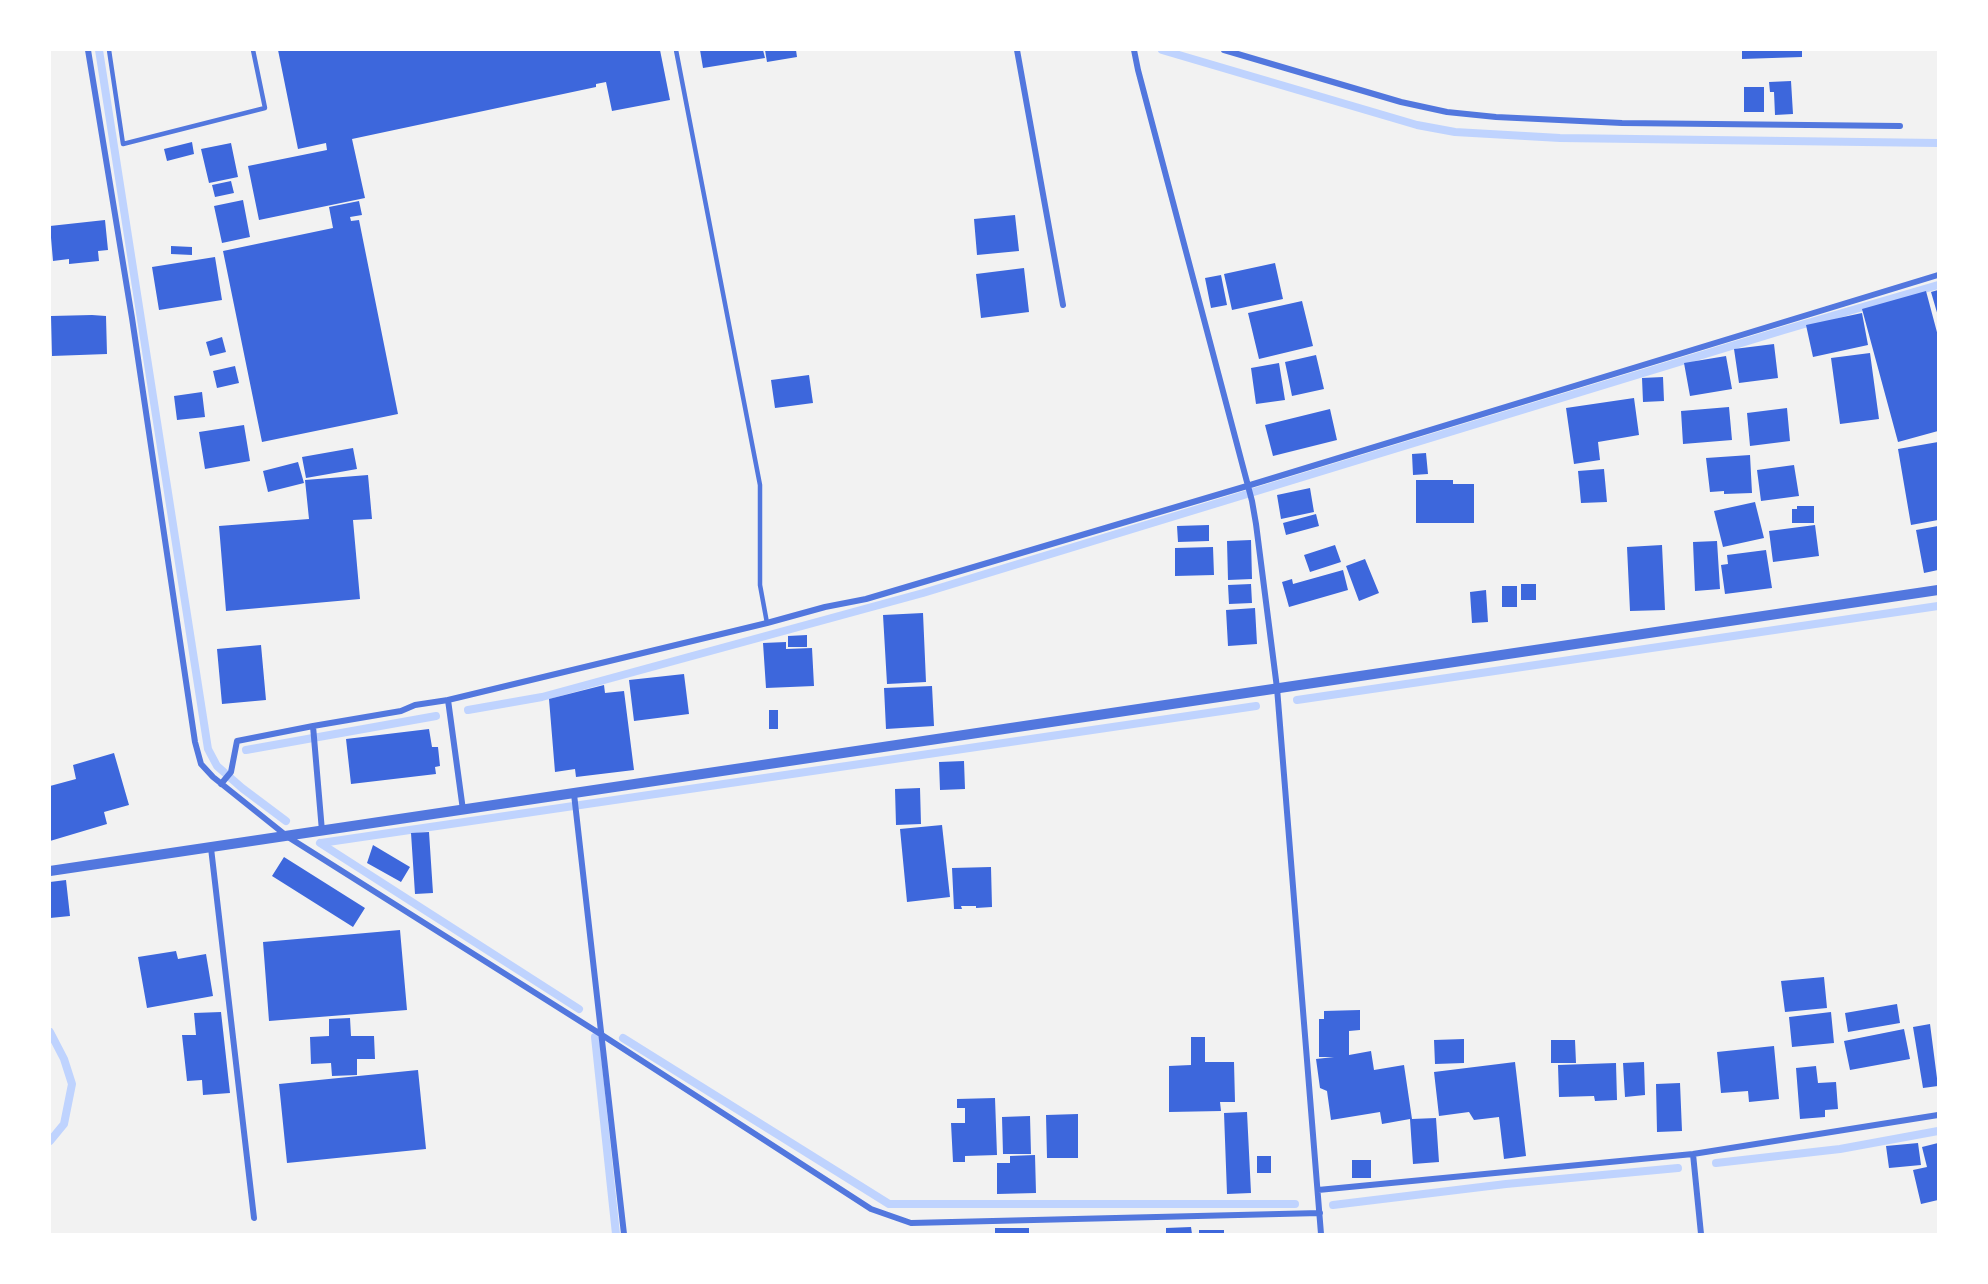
<!DOCTYPE html>
<html>
<head>
<meta charset="utf-8">
<style>
  body { margin:0 }
  #map { position:relative; width:1988px; height:1284px; overflow:hidden; background:#f2f2f2; font-family:"Fira Sans",sans-serif }
  canvas { display:block }
  .frame { position:absolute; inset:0; border:51px solid #fff; pointer-events:none }
</style>
</head>
<body>
<div id="map">
<canvas width="1988" height="1284"></canvas>
<div class="frame"></div>
</div>
<script>
const ctx = document.querySelector('canvas').getContext('2d');
ctx.lineJoin = 'round';
const shape = rows => new Path2D(rows.map(r => 'M' + r).join(''));
function trace(path, color, width, dash) { ctx.strokeStyle = color; ctx.lineWidth = width; ctx.lineCap = dash ? 'butt' : 'round'; ctx.setLineDash(dash || []); ctx.stroke(path); }
function paint(path, color) { ctx.fillStyle = color; ctx.fill(path, 'evenodd'); }
trace(shape([
  [99,50,208,749,217,766,242,788,286,821],
  [1162,50,1417,125,1455,132,1560,138,1938,143],
  [1297,700,1938,606],
  [468,710,542,697,923,593,1784,330,1938,285],
  [246,750,436,716],
  [320,843,579,1009],
  [321,843,1256,706],
  [50,1032,64,1059,72,1084,64,1124,50,1141],
  [595,1037,616,1234],
  [623,1038,889,1204,1295,1204],
  [1716,1163,1840,1149,1938,1131],
  [1333,1205,1506,1184,1678,1168]
]), '#bfd3fe', 8);
paint(shape([
  [278,50,660,50,670,100,612,111,606,82,596,84,596,87,352,139,365,198,259,220,248,166,327,150,326,143,298,149],
  [700,50,763,50,765,58,703,68],
  [765,50,796,50,797,57,767,62],
  [1742,50,1802,50,1802,57,1742,59],
  [1791,81,1793,114,1775,115,1774,92,1770,92,1769,82],
  [1744,87,1764,87,1764,112,1744,112],
  [192,142,194,154,167,161,164,149],
  [231,143,238,177,209,183,201,149],
  [231,181,234,193,215,197,212,185],
  [243,200,250,237,222,243,214,206],
  [359,201,362,215,350,217,351,221,359,220,398,414,262,442,223,251,333,228,329,207],
  [1015,215,1019,251,977,255,974,219],
  [105,220,108,250,98,251,99,261,69,264,69,259,53,261,50,226],
  [171,246,192,247,192,255,171,254],
  [215,257,222,300,159,310,152,267],
  [1275,263,1283,299,1232,310,1224,274],
  [1024,268,1029,312,981,318,976,274],
  [1221,275,1227,305,1211,308,1205,278],
  [1938,290,1938,316,1931,292],
  [1926,291,1938,336,1938,431,1898,442,1862,309],
  [1302,301,1313,346,1259,359,1248,313],
  [1862,313,1868,345,1813,357,1806,325],
  [92,315,106,316,107,354,52,356,51,316],
  [222,337,226,352,210,356,206,342],
  [1774,344,1778,378,1739,383,1734,349],
  [1870,353,1879,419,1840,424,1831,358],
  [1316,355,1324,389,1292,396,1285,362],
  [1726,356,1732,389,1690,396,1684,363],
  [1279,363,1285,400,1256,404,1251,368],
  [235,366,239,383,217,388,213,371],
  [809,375,813,403,775,408,771,380],
  [1663,377,1664,401,1643,402,1642,378],
  [202,392,205,417,177,420,174,396],
  [1634,398,1639,435,1598,442,1600,460,1574,464,1566,408],
  [1729,407,1732,440,1683,444,1681,411],
  [1787,408,1790,441,1750,446,1747,413],
  [1330,409,1337,440,1273,456,1265,425],
  [244,425,250,461,205,469,199,432],
  [1938,442,1938,520,1911,525,1898,449],
  [353,448,357,469,306,478,302,457],
  [1426,453,1428,474,1413,475,1412,454],
  [1750,455,1752,493,1724,494,1724,491,1710,492,1706,458],
  [298,462,304,483,268,492,263,471],
  [1794,465,1799,496,1761,501,1757,470],
  [1604,469,1607,502,1581,503,1578,471],
  [368,475,372,519,353,520,360,599,226,611,219,526,309,519,305,480],
  [1416,480,1453,480,1453,484,1474,484,1474,523,1416,523],
  [1310,488,1314,512,1281,519,1277,495],
  [1755,502,1764,538,1723,547,1714,511],
  [1797,506,1814,506,1814,523,1792,523,1792,509,1797,509],
  [1316,514,1319,526,1286,535,1283,523],
  [1209,525,1209,541,1178,542,1177,526],
  [1815,525,1819,556,1773,562,1769,531],
  [1938,526,1938,570,1924,573,1916,530],
  [1251,540,1252,579,1228,580,1227,541],
  [1717,541,1720,589,1695,591,1693,542],
  [1335,545,1341,562,1310,572,1304,555],
  [1662,545,1665,610,1630,611,1627,547],
  [1213,547,1214,575,1175,576,1175,548],
  [1766,550,1772,588,1725,594,1721,565,1728,564,1727,555],
  [1365,559,1379,593,1359,601,1346,566],
  [1343,570,1348,590,1289,607,1282,582,1292,579,1293,584],
  [1251,584,1252,603,1229,604,1228,585],
  [1521,584,1536,584,1536,600,1521,600],
  [1502,586,1517,586,1517,607,1502,607],
  [1486,590,1488,622,1472,623,1470,592],
  [1255,608,1257,644,1228,646,1226,610],
  [923,613,926,682,887,684,883,615],
  [807,635,807,647,788,647,788,636],
  [786,642,786,649,812,648,814,686,766,688,763,643],
  [261,645,266,700,222,704,217,649],
  [684,674,689,714,634,721,629,680],
  [604,685,605,693,624,691,634,770,576,777,575,769,555,772,549,699],
  [932,686,934,726,886,729,884,688],
  [769,710,778,710,778,729,769,729],
  [429,729,432,747,438,747,440,766,435,767,436,774,351,784,346,739],
  [114,753,129,805,104,812,107,824,50,841,50,786,76,779,73,765],
  [964,761,965,789,940,790,939,762],
  [920,788,921,824,896,825,895,789],
  [942,825,950,897,907,902,900,829],
  [429,832,433,893,415,894,411,833],
  [373,845,410,867,401,882,367,863],
  [284,857,365,908,353,927,272,876],
  [991,867,992,907,976,908,976,906,961,906,962,909,954,909,952,868],
  [66,880,70,916,50,918,50,882],
  [400,930,407,1010,269,1021,263,942],
  [176,951,178,959,206,954,213,996,147,1008,138,957],
  [1824,977,1827,1008,1785,1012,1781,981],
  [1897,1004,1900,1023,1848,1032,1845,1013],
  [1360,1010,1360,1030,1349,1031,1349,1055,1371,1051,1374,1070,1404,1065,1412,1119,1436,1118,1439,1162,1413,1164,1410,1119,1382,1124,1380,1112,1331,1120,1327,1091,1320,1088,1316,1059,1334,1057,1319,1057,1319,1019,1324,1019,1324,1011],
  [221,1012,230,1093,203,1095,202,1080,187,1081,182,1035,196,1035,194,1013],
  [1831,1012,1834,1043,1792,1047,1789,1017],
  [350,1018,351,1036,374,1036,375,1059,357,1059,357,1075,332,1076,331,1063,311,1064,310,1037,329,1036,329,1019],
  [1930,1024,1938,1086,1923,1088,1913,1027],
  [1904,1029,1910,1059,1850,1070,1844,1041],
  [1191,1037,1205,1037,1205,1062,1234,1062,1235,1102,1220,1102,1221,1111,1169,1112,1169,1066,1191,1065],
  [1464,1039,1464,1063,1435,1064,1434,1040],
  [1551,1040,1575,1040,1576,1063,1551,1063],
  [1774,1046,1779,1099,1749,1102,1748,1091,1721,1093,1717,1052],
  [1515,1062,1526,1156,1504,1159,1499,1117,1474,1120,1469,1112,1439,1116,1434,1072],
  [1644,1062,1645,1095,1625,1097,1623,1063],
  [1616,1063,1617,1100,1595,1101,1594,1096,1559,1097,1558,1065],
  [1816,1066,1818,1083,1836,1082,1838,1109,1825,1110,1825,1117,1800,1119,1796,1068],
  [418,1070,426,1149,287,1163,279,1084],
  [1680,1083,1682,1131,1657,1132,1656,1084],
  [995,1098,997,1155,965,1156,965,1162,953,1162,951,1123,965,1123,965,1108,957,1108,957,1099],
  [1247,1112,1251,1193,1227,1194,1224,1113],
  [1078,1114,1078,1158,1047,1158,1046,1115],
  [1030,1116,1031,1154,1003,1154,1002,1117],
  [1918,1143,1921,1165,1889,1168,1886,1146],
  [1938,1143,1938,1200,1921,1204,1913,1170,1927,1167,1922,1147],
  [1035,1155,1036,1193,997,1194,997,1163,1010,1163,1010,1156],
  [1257,1156,1271,1156,1271,1173,1257,1173],
  [1352,1160,1371,1160,1371,1178,1352,1178],
  [1191,1227,1192,1234,1166,1234,1166,1228],
  [995,1228,1029,1228,1029,1234,995,1234],
  [1199,1230,1224,1230,1224,1234,1199,1234]
]), '#3d67dc');
trace(shape([
  [109,50,123,144,265,108,253,50],
  [676,50,760,485,760,585,767,623]
]), '#5277de', 4.5);
trace(shape([
  [88,50,132,318,195,742,201,764,213,777,288,837,602,1035,871,1209,911,1223,1320,1213],
  [1017,50,1063,305],
  [1134,50,1138,70,1252,501,1256,524,1277,688,1321,1234],
  [1224,50,1401,102,1447,112,1496,117,1622,123,1900,126],
  [221,784,231,772,237,741,313,726],
  [574,794,624,1234],
  [463,810,448,700,767,623,825,607,866,599,1247,486,1938,275],
  [322,831,313,726,401,711,415,705,448,700],
  [211,848,254,1218],
  [1693,1154,1701,1234],
  [1318,1190,1693,1154,1938,1115]
]), '#5277de', 6);
trace(shape([
  [50,871,1938,590]
]), '#5277de', 10);
</script>
</body>
</html>
